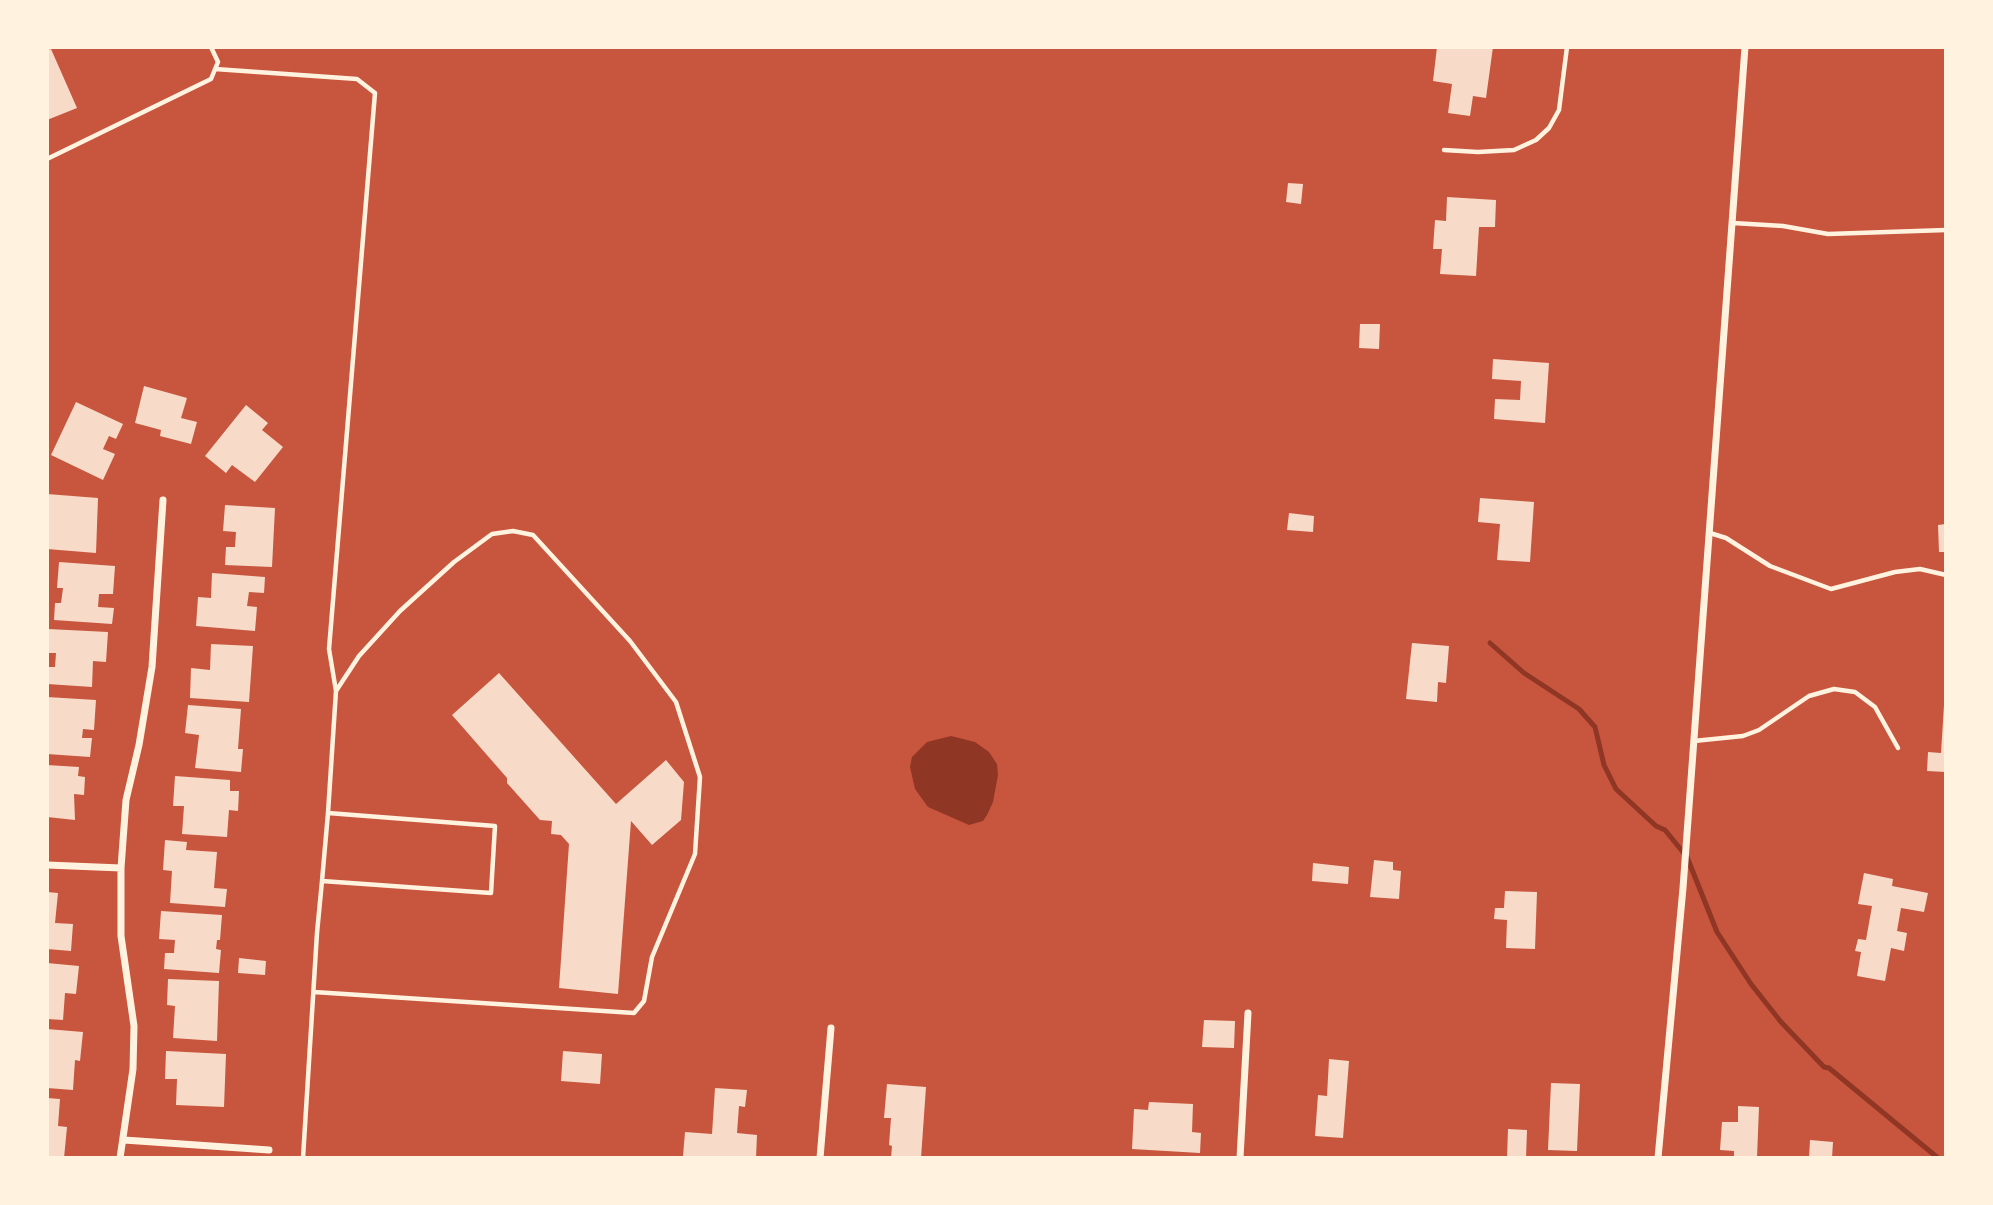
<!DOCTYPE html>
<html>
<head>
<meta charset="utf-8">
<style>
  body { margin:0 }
  #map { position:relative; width:1993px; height:1205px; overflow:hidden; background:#c8553d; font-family:Raleway,sans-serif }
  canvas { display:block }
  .frame { position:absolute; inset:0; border:49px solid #fff3e0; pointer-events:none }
</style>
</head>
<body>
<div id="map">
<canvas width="1993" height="1205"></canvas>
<div class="frame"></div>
</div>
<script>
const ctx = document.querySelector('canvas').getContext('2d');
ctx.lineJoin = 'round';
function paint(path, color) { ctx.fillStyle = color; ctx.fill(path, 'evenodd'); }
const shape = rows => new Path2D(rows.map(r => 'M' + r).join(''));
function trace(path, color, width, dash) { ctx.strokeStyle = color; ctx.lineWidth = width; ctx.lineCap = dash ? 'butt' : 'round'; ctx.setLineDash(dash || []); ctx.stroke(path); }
paint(shape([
  [951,736,975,742,989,752,997,764,998,775,993,802,987,815,983,821,969,825,928,807,915,789,910,767,912,757,927,742]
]), '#8f3625');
trace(shape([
  [1490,643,1524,673,1579,709,1595,727,1604,765,1616,789,1656,826,1665,830,1687,857,1717,932,1751,984,1781,1022,1824,1067,1829,1068,1938,1158]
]), '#8f3625', 5);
paint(shape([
  [1437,47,1493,47,1486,98,1473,96,1470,116,1448,113,1452,84,1433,81],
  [51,49,77,108,47,120,47,50],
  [1288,183,1303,184,1301,204,1286,202],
  [1447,197,1496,200,1495,227,1479,227,1476,276,1440,274,1442,249,1433,249,1435,220,1446,221],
  [1360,324,1380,324,1379,349,1359,348],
  [1493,359,1549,363,1545,423,1494,419,1495,399,1520,400,1521,381,1492,379],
  [144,386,187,398,181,418,197,422,191,444,160,436,161,430,135,423],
  [76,402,123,424,116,439,109,436,103,449,115,454,103,480,51,455],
  [246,405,268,423,262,430,283,447,255,482,232,465,226,473,205,456],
  [47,494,98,498,96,553,47,549],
  [1480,498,1534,502,1530,562,1497,560,1500,524,1478,522],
  [225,505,275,508,272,567,225,565,226,547,235,547,236,532,223,531],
  [1289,513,1314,516,1313,532,1287,530],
  [1946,524,1946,552,1939,552,1938,525],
  [59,562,115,566,113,594,99,594,98,607,114,608,112,624,54,620,55,603,61,603,63,588,57,588],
  [212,573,265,577,264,593,249,592,247,606,257,607,255,631,196,626,198,597,211,598],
  [48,629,108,632,106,662,93,661,92,687,47,684,47,667,55,667,56,653,47,653],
  [1412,643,1449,646,1446,683,1438,682,1437,702,1406,699],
  [211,644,253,646,249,702,190,698,191,668,210,670],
  [499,673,616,804,666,760,684,782,681,820,652,845,631,821,618,994,559,988,569,844,561,835,551,834,552,821,540,820,507,783,507,778,452,715],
  [47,697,96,700,94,730,83,729,82,738,92,738,90,757,47,754],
  [188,705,241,709,238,749,243,749,241,772,195,768,199,735,185,733],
  [1944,705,1946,705,1946,772,1927,771,1928,752,1941,753],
  [47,765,79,767,78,776,85,777,84,795,74,794,75,820,47,817],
  [175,776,230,780,230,791,239,791,238,811,229,810,227,837,182,834,184,806,173,806],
  [165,840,187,842,186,850,217,852,214,888,227,889,225,907,170,903,172,871,163,870],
  [1374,860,1393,862,1393,870,1401,871,1399,899,1370,897],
  [1313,863,1349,867,1348,884,1312,881],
  [1864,873,1893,879,1892,886,1928,893,1924,912,1901,908,1897,931,1907,933,1904,951,1891,948,1885,981,1857,976,1861,952,1855,951,1858,939,1866,940,1872,906,1858,904],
  [1505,891,1537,892,1535,949,1506,948,1507,920,1494,919,1495,908,1504,908],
  [47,892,58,893,55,923,73,924,71,951,47,949],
  [161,911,222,915,220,940,217,940,216,949,221,950,219,973,164,969,165,953,174,953,175,940,159,939],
  [239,958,266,961,265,975,238,973],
  [47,963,79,966,76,994,65,993,63,1020,47,1019],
  [168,979,219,981,217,1041,173,1038,175,1006,167,1005],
  [1204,1020,1235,1021,1234,1048,1202,1047],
  [47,1029,83,1032,80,1061,75,1060,73,1090,47,1088],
  [166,1051,226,1054,224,1107,176,1105,177,1079,165,1079],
  [563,1051,602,1054,600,1084,561,1081],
  [1329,1059,1349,1061,1343,1138,1315,1136,1318,1095,1327,1096],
  [1551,1083,1580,1084,1577,1151,1548,1150],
  [887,1084,926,1087,921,1158,891,1158,892,1146,889,1145,891,1118,884,1118],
  [715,1088,747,1090,745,1107,739,1106,737,1133,757,1135,756,1158,683,1156,685,1132,712,1134],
  [47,1098,60,1099,58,1126,67,1127,64,1158,47,1156],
  [1149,1102,1193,1104,1192,1132,1201,1133,1200,1153,1132,1149,1134,1109,1148,1110],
  [1738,1106,1759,1107,1757,1158,1734,1158,1734,1151,1720,1150,1722,1122,1738,1122],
  [1508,1129,1527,1130,1526,1158,1507,1158],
  [1810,1140,1833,1142,1832,1158,1809,1158]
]), '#f7dbc8');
trace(shape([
  [215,69,357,79,375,93,329,649,336,691],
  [1444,150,1478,152,1514,150,1536,140,1549,128,1559,110,1567,47],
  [47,159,211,79,218,62,211,47],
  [1733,223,1783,226,1828,234,1946,230],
  [1710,533,1726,538,1770,566,1831,589,1895,572,1920,569,1946,575],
  [1694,741,1743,736,1759,730,1809,696,1834,689,1855,692,1875,707,1898,748],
  [314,992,634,1013,644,1001,652,957,695,854,700,777,676,702,630,641,533,535,513,531,492,534,454,562,400,611,359,656,336,691,328,813],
  [303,1158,317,933,322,881,328,813,495,826,491,893,322,881]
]), '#fff3e0', 4.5);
trace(shape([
  [47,865,121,868],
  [124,1140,269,1150],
  [120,1158,133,1069,134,1026,121,936,121,868,126,800,139,745,152,667,163,500],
  [820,1158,831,1028],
  [1240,1158,1248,1013],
  [1658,1158,1683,888,1745,47]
]), '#fff3e0', 7);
</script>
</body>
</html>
